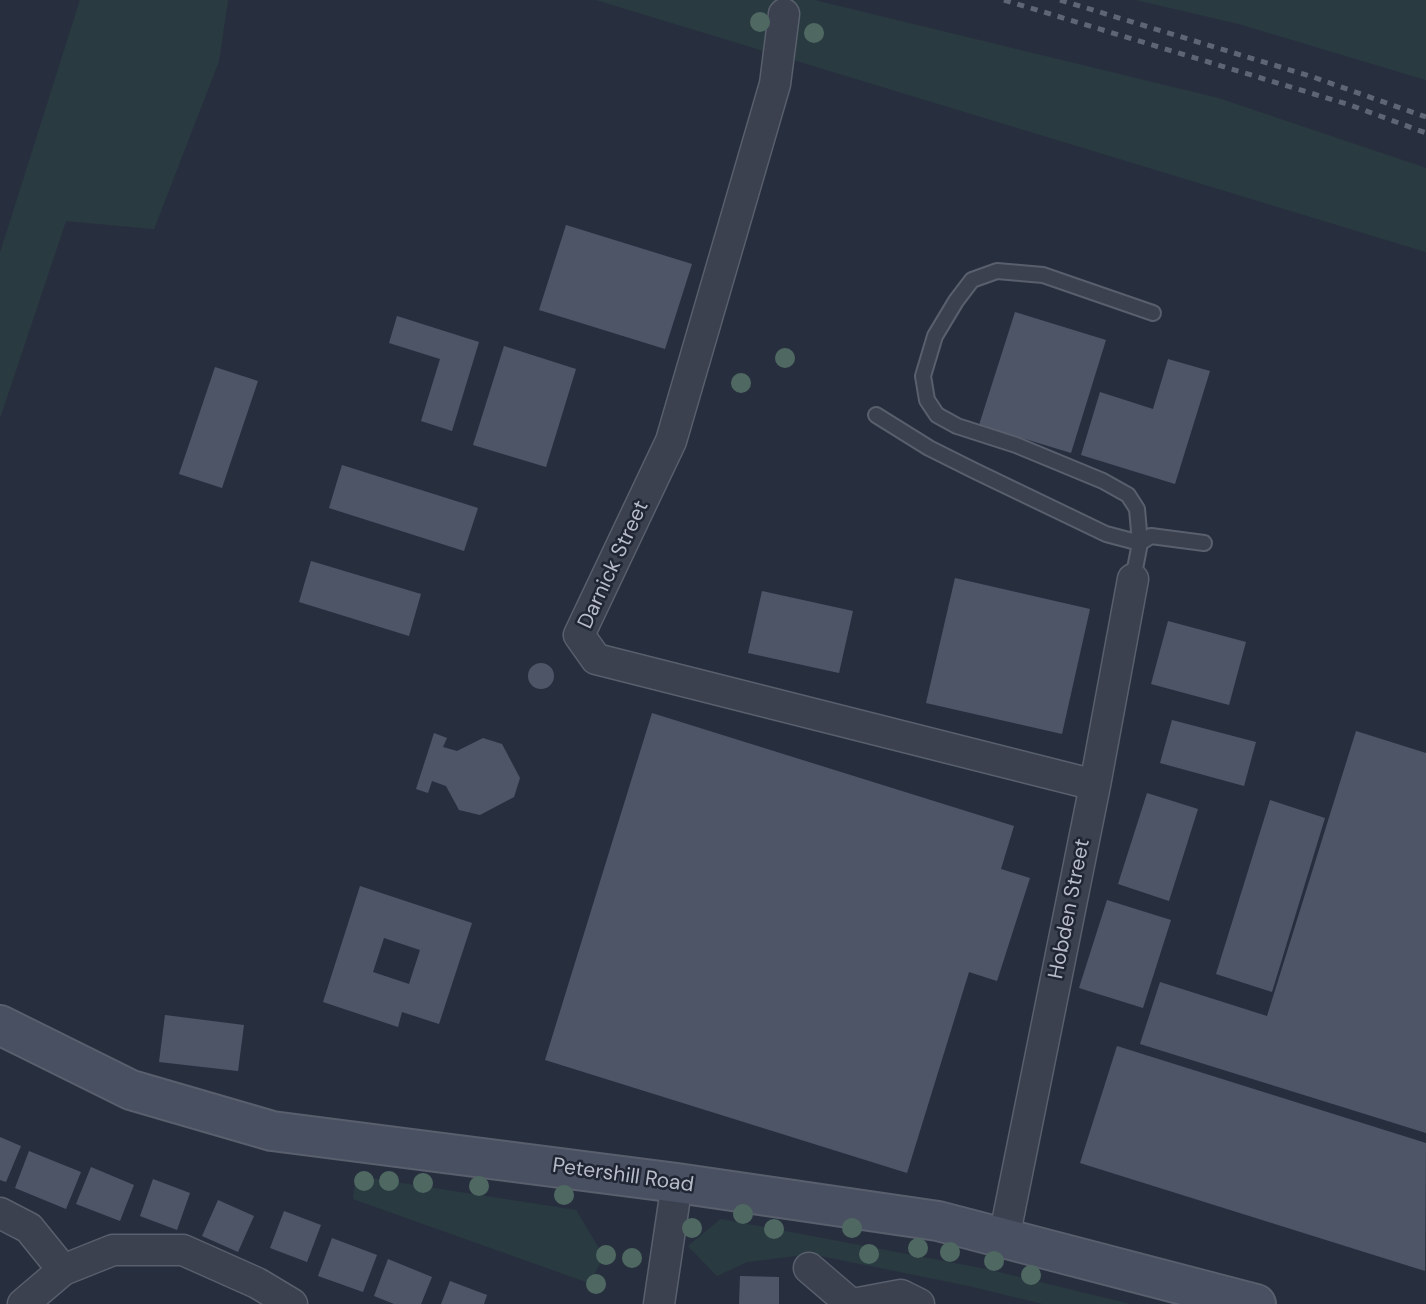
<!DOCTYPE html>
<html>
<head>
<meta charset="utf-8">
<style>
  body { margin:0 }
  canvas { display:block; background:#272f3f }
</style>
</head>
<body>
<canvas width="1426" height="1304"></canvas>
<script>
const ctx = document.querySelector('canvas').getContext('2d');
ctx.lineJoin = 'round';
function paint(path, color) { ctx.fillStyle = color; ctx.fill(path, 'evenodd'); }
const shape = rows => new Path2D(rows.map(r => 'M' + r).join(''));
function trace(path, color, width, dash) { ctx.strokeStyle = color; ctx.lineWidth = width; ctx.lineCap = dash ? 'butt' : 'round'; ctx.setLineDash(dash || []); ctx.stroke(path); }
function drawText(font, color, halo, rows, align = 'center') {
  ctx.font = font + ' "DM Sans",sans-serif'; ctx.lineWidth = 5; ctx.setLineDash([]); ctx.textBaseline = 'middle'; ctx.strokeStyle = halo; ctx.fillStyle = color; for (const [text, x, y, turn = 0] of rows) {
    ctx.save(); ctx.translate(x, y); ctx.rotate((+turn || 0) * Math.PI / 180); ctx.textAlign = isNaN(turn) ? turn : align; if (halo) ctx.strokeText(text, 0, 0); ctx.fillText(text, 0, 0); ctx.restore();
  }
}
paint(shape([
  [80,0,228,0,219,61,154,229,66,221,0,418,0,253],
  [596,0,814,0,1218,98,1426,168,1426,252],
  [1136,0,1426,0,1426,80,1239,24],
  [356,1176,576,1210,604,1257,589,1283,353,1199],
  [721,1219,986,1269,1130,1304,1043,1304,969,1286,811,1254,747,1262,717,1276,688,1246]
]), '#293b40');
paint(shape([
  [566,225,692,264,665,349,539,310],
  [1015,312,1106,340,1071,453,979,425],
  [397,316,479,342,452,431,421,421,440,359,389,343],
  [504,346,576,369,546,467,473,445],
  [1168,359,1210,371,1175,484,1081,455,1100,392,1153,409],
  [215,367,258,381,222,488,179,474],
  [342,465,478,508,464,551,329,508],
  [311,561,421,594,409,636,299,602],
  [955,578,1090,609,1062,734,926,703],
  [762,591,853,611,839,673,748,653],
  [1168,621,1246,642,1229,705,1151,684],
  '528 676a13 13 0 1 1 26 0a13 13 0 1 1-26 0Z',
  [652,713,1014,826,1001,869,1030,878,997,981,969,972,907,1173,545,1060],
  [1172,720,1256,742,1244,786,1160,763],
  [1356,731,1426,753,1426,1133,1140,1044,1160,982,1267,1016],
  [434,733,447,738,443,747,457,751,483,738,502,744,520,778,514,797,480,815,459,810,446,786,432,781,428,793,416,789],
  [1147,793,1198,809,1169,901,1118,884],
  [1270,800,1325,818,1272,992,1216,974],
  [360,886,472,923,439,1024,402,1012,398,1027,323,1002],
  [384,938,420,950,409,984,373,972],
  [1107,900,1171,920,1143,1008,1079,988],
  [165,1015,244,1025,238,1071,159,1062],
  [1117,1046,1426,1143,1425,1271,1080,1163],
  [0,1137,21,1146,6,1182,0,1180],
  [29,1151,81,1172,66,1209,15,1188],
  [91,1167,134,1185,120,1221,76,1204],
  [153,1179,190,1193,177,1230,140,1216],
  [218,1200,254,1216,238,1252,202,1236],
  [284,1211,321,1225,307,1262,270,1248],
  [332,1238,377,1255,363,1292,318,1276],
  [388,1259,432,1277,421,1304,394,1304,374,1296],
  [740,1276,779,1277,779,1304,739,1304],
  [450,1281,487,1295,484,1304,441,1304]
]), '#4e5567');
const lane = shape([
  [876,415,929,448,975,471,1106,534,1140,543,1137,509,1128,495,1103,481,1016,445,957,426,937,415,927,400,923,376,935,336,956,301,972,280,997,271,1043,275,1153,313],
  [1133,579,1140,543,1151,536,1204,543]
]);
const street = shape([
  [784,14,775,84,671,441,579,635,596,659,1095,785],
  [0,1213,29,1228,63,1270],
  [1004,1238,1095,785,1133,579],
  [809,1268,851,1304],
  [23,1304,63,1270,113,1250,183,1250,257,1283,292,1304],
  [659,1304,677,1183],
  [853,1304,901,1295,919,1304]
]);
const secondary = shape([
  [0,1025,131,1090,272,1131,677,1183,938,1221,1256,1304]
]);
trace(lane, '#595f6c', 18);
trace(street, '#595f6c', 33);
trace(secondary, '#595f6c', 42);
trace(lane, '#3b414f', 14);
trace(street, '#3b414f', 30);
trace(secondary, '#495061', 38);
trace(shape([
  [1004,0,1350,105,1426,133],
  [1060,0,1313,77,1426,117]
]), '#5e6575', 5, [7, 7]);
ctx.fillStyle = '#4f6962';
for (const [x, y] of [
  [760,22],
  [814,33],
  [785,358],
  [741,383],
  [364,1181],
  [389,1181],
  [423,1183],
  [479,1186],
  [564,1195],
  [743,1214],
  [692,1228],
  [852,1228],
  [774,1229],
  [918,1248],
  [950,1252],
  [869,1254],
  [606,1255],
  [632,1258],
  [994,1261],
  [1031,1275],
  [596,1284]
]) { ctx.beginPath(); ctx.arc(x, y, 10, 0, 2 * Math.PI); ctx.fill(); }
drawText('21px', '#b8bcc9', '#202634', [
  ["Darnick Street",614,565,-65],
  ["Hobden Street",1070,909,-79],
  ["Petershill Road",623,1176,8]
]);
</script>
</body>
</html>
